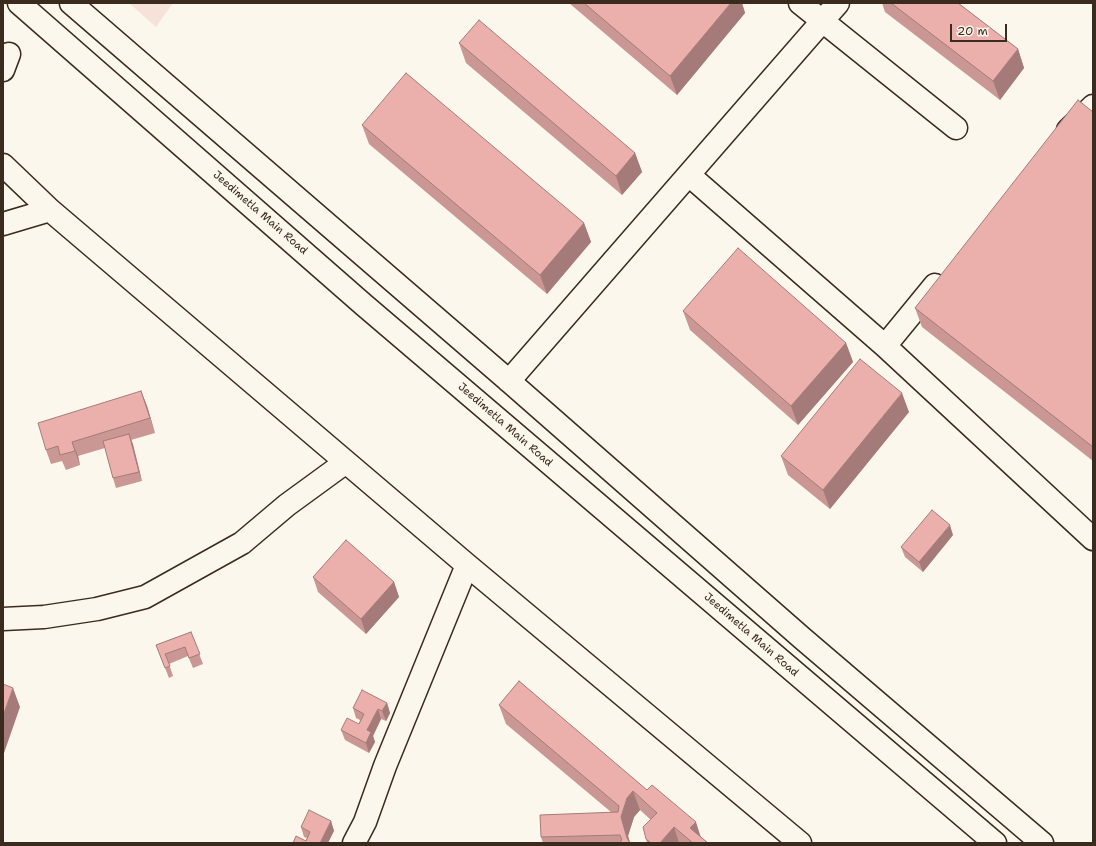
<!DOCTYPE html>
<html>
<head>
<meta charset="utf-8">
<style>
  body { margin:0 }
  #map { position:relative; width:1096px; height:846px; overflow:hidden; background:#fbf7ec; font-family:"Shantell Sans",sans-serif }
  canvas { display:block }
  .frame { position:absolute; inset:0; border:4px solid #3b2a1e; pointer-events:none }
  .scale { position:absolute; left:950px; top:24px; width:57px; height:18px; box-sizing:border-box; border:2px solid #3b2a1e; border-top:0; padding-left:5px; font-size:12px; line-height:14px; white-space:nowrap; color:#3b2a1e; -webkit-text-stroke:3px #fbf7ec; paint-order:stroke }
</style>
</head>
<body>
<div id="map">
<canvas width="1096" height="846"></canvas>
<div class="frame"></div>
<div class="scale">20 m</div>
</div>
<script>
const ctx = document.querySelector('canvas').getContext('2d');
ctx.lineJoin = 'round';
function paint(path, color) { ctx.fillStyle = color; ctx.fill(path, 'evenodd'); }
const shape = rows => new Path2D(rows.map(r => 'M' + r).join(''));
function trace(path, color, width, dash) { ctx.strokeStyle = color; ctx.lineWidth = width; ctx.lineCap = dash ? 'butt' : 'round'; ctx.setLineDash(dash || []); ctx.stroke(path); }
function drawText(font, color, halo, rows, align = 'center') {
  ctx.font = font + ' "Shantell Sans",sans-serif'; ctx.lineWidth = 3.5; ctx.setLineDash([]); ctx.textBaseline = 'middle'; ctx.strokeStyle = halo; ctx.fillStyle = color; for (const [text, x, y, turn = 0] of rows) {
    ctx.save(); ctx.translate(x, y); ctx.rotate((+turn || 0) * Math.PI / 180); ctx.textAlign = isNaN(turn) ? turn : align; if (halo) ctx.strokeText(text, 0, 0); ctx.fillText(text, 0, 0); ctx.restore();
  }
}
paint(shape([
  [129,3,173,3,156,27]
]), '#f6e2d9');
const minor = shape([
  [800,3,956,128],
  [3,70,9,54],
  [1068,130,1093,106],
  [3,165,50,210,467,565,800,843],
  [689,175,885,346,1093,539],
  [3,224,50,210],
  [885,346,935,285],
  [509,381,838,3],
  [3,619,44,617,97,609,145,597,242,543,287,505,346,462],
  [354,843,365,822,385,766,467,565]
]);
const major = shape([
  [19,3,364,305,995,843],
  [71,3,509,381,802,638,1042,843]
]);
trace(minor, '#3b2a1e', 25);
trace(major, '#3b2a1e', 25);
trace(minor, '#fbf7ec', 22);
trace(major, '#fbf7ec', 22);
paint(shape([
  [569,3,742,3,745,13,677,95],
  [882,3,958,3,1018,49,1024,68,1000,100,885,12],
  [459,43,635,153,642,172,622,195,466,63],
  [1093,112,1093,461,922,327,915,308],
  [362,125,584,223,591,242,547,294,369,144],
  [683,311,846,343,853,362,798,425,690,330],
  [141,391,147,406,155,433,131,440,142,481,116,488,113,478,105,448,78,456,80,465,66,470,62,461,51,464,46,450],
  [909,412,830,509,788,475,781,456],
  [953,535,923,572,905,557,901,547],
  [313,577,394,582,399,597,366,634,318,592],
  [191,632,203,664,193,668,188,656,169,664,173,676,169,678,156,645],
  [519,681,708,843,647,843,646,839,651,820,640,810,634,817,628,836,630,843,543,843,541,837,611,812,506,724,499,705],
  [387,703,390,713,386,721,381,719,373,736,375,742,369,753,345,740,341,730,359,724,360,720,356,718,353,708],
  [331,821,334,831,306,841,307,838,304,837,301,827]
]), '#ca9794');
paint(shape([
  [731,3,742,3,745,13,677,95,670,76],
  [1018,49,1024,68,1000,100,993,81],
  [635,153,642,172,622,195,616,176],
  [584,223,591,242,547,294,540,275],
  [846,343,853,362,798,425,791,406],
  [141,391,147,406,155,433],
  [902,393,909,412,830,509,823,490],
  [129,434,133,444,142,481,139,472],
  [72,442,78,456,80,465,75,451],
  [950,525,953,535,923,572,919,562],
  [394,582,399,597,366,634,361,619],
  [13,688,20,707,3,756,3,716],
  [387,703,390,713,386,721,382,711],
  [378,709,381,719,373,736,375,742,369,753,366,743,367,730],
  [633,791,640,810,634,817,628,836,630,843,627,838,621,817,627,798],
  [331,821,334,831,328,843,320,843],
  [696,822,702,841,690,828],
  [674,827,679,843,660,843]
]), '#a47b78');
const building = shape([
  [584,3,731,3,670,76,584,3],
  [891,3,958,3,1018,49,993,81,891,3],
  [479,20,635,153,616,176,459,43,479,20],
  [406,73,584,223,540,275,362,125,406,73],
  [1078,100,1093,112,1093,447,915,308,1078,100],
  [738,248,846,343,791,406,683,311,738,248],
  [860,359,902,393,823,490,781,456,860,359],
  [141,391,150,418,72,442,75,451,60,455,58,446,46,450,38,423,141,391],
  [129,434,139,472,113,478,103,441,129,434],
  [932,510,950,525,919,562,901,547,932,510],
  [346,540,394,582,361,619,313,577,346,540],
  [191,632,200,654,189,658,185,647,165,654,170,666,165,668,156,645,191,632],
  [519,681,647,790,652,785,696,822,690,828,708,843,693,843,674,827,660,843,651,843,646,839,643,827,657,813,633,791,627,798,621,817,627,838,630,843,619,843,622,840,620,835,541,837,540,815,618,812,619,806,499,705,519,681],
  [3,684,13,688,3,716,3,684],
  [362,690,387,703,382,711,378,709,367,730,371,732,366,743,341,730,347,718,359,724,364,714,353,708,362,690],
  [309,810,331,821,320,843,293,843,296,836,306,841,310,832,301,827,309,810]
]);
paint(building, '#ebb0ac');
trace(building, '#a47b78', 1);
drawText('11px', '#3b2a1e', '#fbf7ec', [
  ["Jeedimetla Main Road",260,213,41],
  ["Jeedimetla Main Road",505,425,41],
  ["Jeedimetla Main Road",751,635,41]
]);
</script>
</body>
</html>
